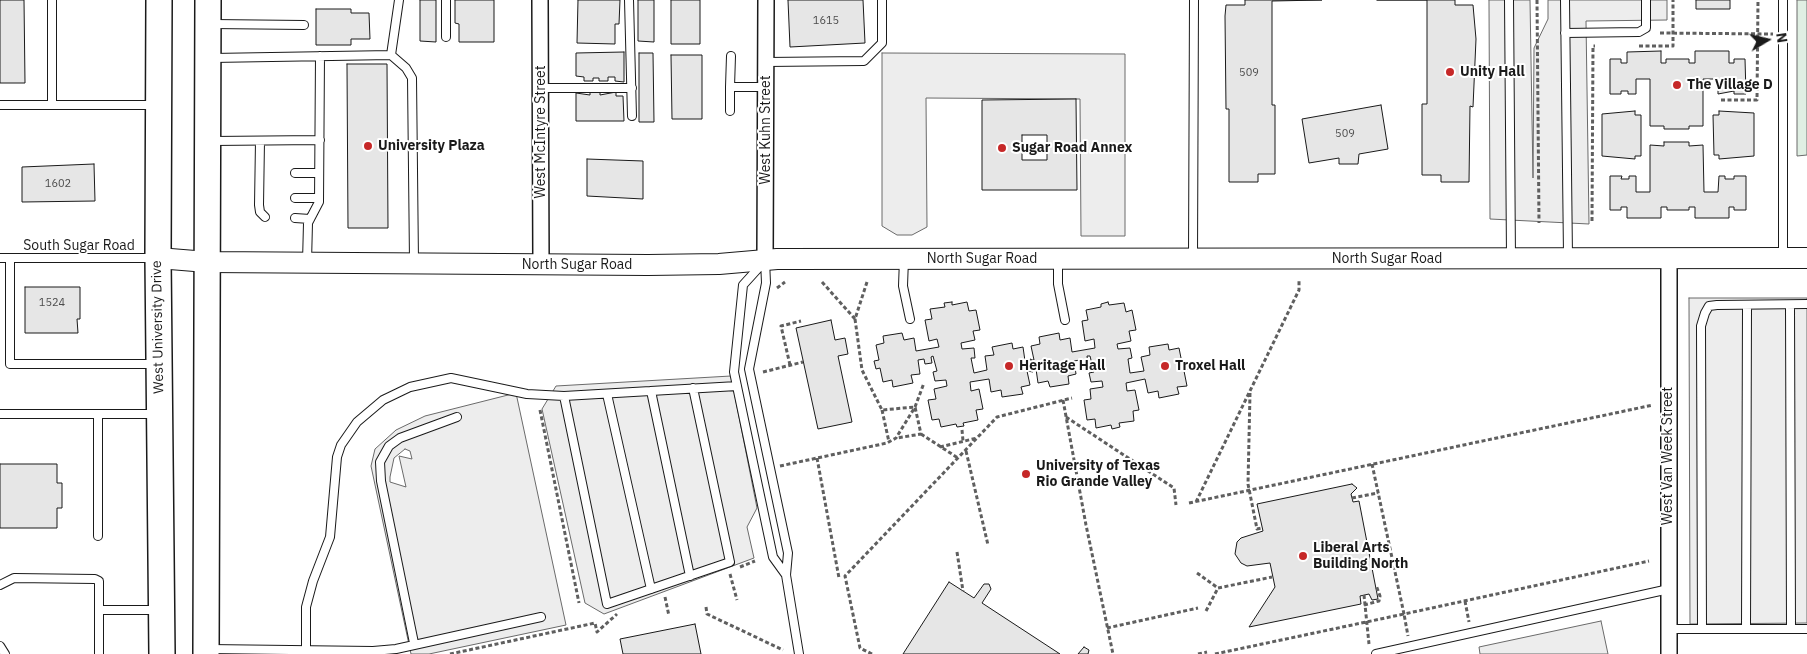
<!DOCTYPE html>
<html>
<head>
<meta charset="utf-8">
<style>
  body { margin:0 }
  #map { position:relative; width:1807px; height:654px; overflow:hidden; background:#fff; font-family:"IBM Plex Sans",sans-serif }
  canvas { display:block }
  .north { position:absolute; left:1742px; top:15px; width:50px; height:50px; -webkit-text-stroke:4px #fff; paint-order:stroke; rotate:81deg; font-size:14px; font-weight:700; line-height:20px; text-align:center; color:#1a1a1a }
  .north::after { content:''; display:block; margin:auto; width:18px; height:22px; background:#1a1a1a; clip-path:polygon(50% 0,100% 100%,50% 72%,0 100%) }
</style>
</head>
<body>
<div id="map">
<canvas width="1807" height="654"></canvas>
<div class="north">N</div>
</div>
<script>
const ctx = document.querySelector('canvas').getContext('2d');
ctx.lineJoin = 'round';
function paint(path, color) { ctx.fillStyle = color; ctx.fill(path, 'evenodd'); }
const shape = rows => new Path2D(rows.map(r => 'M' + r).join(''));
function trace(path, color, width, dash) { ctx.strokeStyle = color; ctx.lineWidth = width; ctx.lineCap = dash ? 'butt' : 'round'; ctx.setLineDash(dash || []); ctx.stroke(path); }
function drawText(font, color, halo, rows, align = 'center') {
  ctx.font = font + ' "IBM Plex Sans",sans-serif'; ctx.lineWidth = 4; ctx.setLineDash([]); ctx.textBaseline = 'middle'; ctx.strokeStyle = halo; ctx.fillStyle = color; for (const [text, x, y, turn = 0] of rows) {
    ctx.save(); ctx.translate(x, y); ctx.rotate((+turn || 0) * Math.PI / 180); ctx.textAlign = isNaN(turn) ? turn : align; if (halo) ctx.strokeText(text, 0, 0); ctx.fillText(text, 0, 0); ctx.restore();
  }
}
const green = shape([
  [1797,0,1807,0,1807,155,1797,156,1797,0]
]);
paint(green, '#e0efe3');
trace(green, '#6a6a6a', 1);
const parking = shape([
  [1489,0,1530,0,1533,178,1534,48,1548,19,1548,0,1667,0,1667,20,1586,21,1589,224,1490,219,1489,0],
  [882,53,1125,54,1125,236,1081,236,1080,99,926,98,927,227,912,235,897,235,882,226,882,53],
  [1689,298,1807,298,1807,623,1690,624,1689,298],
  [731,376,757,508,747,527,754,558,604,614,585,603,542,409,556,386,731,376],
  [516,393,566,625,429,654,411,654,371,466,375,449,396,430,425,416,516,393],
  [405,449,410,451,412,459,399,456,406,487,390,482,390,477,394,458,405,449],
  [1601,621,1608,654,1480,654,1479,647,1601,621]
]);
paint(parking, '#ededed');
trace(parking, '#6a6a6a', 1);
const building = shape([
  [0,0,24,0,25,83,0,83,0,0],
  [420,0,436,0,436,42,420,41,420,0],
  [455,0,494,0,494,42,459,42,459,24,455,23,455,0],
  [578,0,620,0,619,24,615,24,615,44,577,43,578,0],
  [638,0,654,0,654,42,638,41,638,0],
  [671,0,700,0,700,44,671,44,671,0],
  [788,0,863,0,865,43,790,47,788,0],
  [1245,0,1322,0,1272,1,1272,105,1275,105,1275,174,1258,174,1258,182,1229,182,1229,109,1226,109,1225,16,1226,5,1245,5,1245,0],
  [1377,0,1455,0,1455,5,1473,5,1476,39,1473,107,1470,106,1469,182,1441,182,1441,175,1422,175,1422,104,1427,104,1427,0,1377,0],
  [1696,0,1730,0,1730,9,1696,9,1696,0],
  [316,9,351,9,351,13,369,13,370,39,351,39,351,45,316,45,316,9],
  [1661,51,1661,63,1666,63,1666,59,1689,59,1689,63,1695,63,1695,51,1729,51,1729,63,1734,63,1734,59,1745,59,1746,94,1734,94,1734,91,1718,94,1718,79,1703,79,1703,126,1689,126,1689,129,1664,129,1664,126,1650,126,1650,79,1636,79,1636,94,1628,94,1628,91,1621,91,1621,94,1610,94,1610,59,1621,59,1621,63,1627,63,1627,52,1661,51],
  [624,52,624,82,615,81,615,77,608,77,608,81,599,81,599,78,593,78,593,81,584,81,584,77,576,76,576,53,624,52],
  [639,53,653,53,654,122,639,122,639,53],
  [671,55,702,55,702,119,672,119,671,55],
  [347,64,387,64,388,228,348,228,347,64],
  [590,92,600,92,600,95,616,92,616,96,623,96,624,121,576,121,576,93,590,95,590,92],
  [1076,99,1077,190,982,190,982,100,1076,99],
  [1022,135,1047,135,1047,160,1022,160,1022,135],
  [1381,105,1388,149,1359,154,1358,164,1339,164,1339,158,1309,163,1302,119,1381,105],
  [1635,111,1635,115,1641,115,1641,156,1635,156,1635,159,1602,156,1602,114,1635,111],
  [1719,111,1754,113,1754,156,1719,159,1719,155,1714,155,1713,115,1719,115,1719,111],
  [1664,142,1689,142,1689,146,1703,145,1704,192,1718,192,1719,176,1725,176,1725,179,1734,179,1734,176,1746,176,1746,210,1734,210,1734,207,1729,207,1729,218,1695,218,1695,207,1689,207,1689,210,1667,210,1667,207,1661,207,1661,218,1627,218,1627,207,1621,207,1621,210,1610,210,1610,176,1622,176,1621,179,1629,179,1629,176,1636,176,1636,192,1650,192,1650,145,1664,146,1664,142],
  [587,159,643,161,643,199,587,196,587,159],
  [94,164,95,201,22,202,22,167,94,164],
  [25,287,80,287,80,319,77,319,78,333,25,333,25,287],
  [952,302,952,305,967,302,969,311,976,310,980,330,973,331,975,340,961,343,962,349,974,348,975,358,971,358,974,373,987,370,985,356,994,355,992,347,1012,343,1013,349,1023,347,1025,361,1031,359,1033,372,1027,371,1030,385,1021,387,1023,394,1002,397,1001,390,991,392,989,379,970,382,971,391,979,389,983,409,976,410,978,420,963,423,964,426,957,427,956,424,941,427,939,419,932,420,928,400,936,399,934,389,947,386,946,380,935,381,933,372,937,371,933,356,931,357,932,363,925,364,924,359,918,360,920,374,911,375,913,383,893,387,892,380,883,382,880,368,876,369,874,361,879,360,876,345,884,343,883,336,902,333,904,340,914,338,916,351,939,347,937,339,929,341,925,320,932,319,930,309,945,307,944,303,952,302],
  [1108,302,1109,305,1124,303,1126,312,1132,310,1136,330,1129,331,1131,341,1117,344,1118,349,1130,348,1132,358,1128,359,1130,373,1144,371,1141,357,1150,355,1149,347,1168,344,1169,350,1179,348,1182,363,1186,362,1187,370,1184,371,1187,386,1177,387,1179,394,1159,398,1158,391,1148,393,1145,379,1126,383,1127,391,1135,390,1139,410,1133,411,1134,421,1119,423,1120,427,1112,429,1111,425,1096,428,1095,419,1087,420,1084,400,1091,399,1090,389,1103,387,1102,381,1091,382,1089,373,1094,372,1090,356,1087,356,1088,364,1081,365,1080,360,1074,361,1076,374,1068,376,1069,384,1050,387,1048,381,1038,383,1036,369,1033,370,1031,360,1034,360,1031,346,1040,344,1039,337,1059,333,1060,340,1070,338,1072,352,1095,348,1094,339,1085,341,1082,321,1088,320,1086,310,1101,307,1101,304,1108,302],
  [831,320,835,340,845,338,848,354,838,356,852,422,818,429,796,328,831,320],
  [0,464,57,464,57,483,62,483,62,508,57,508,57,528,0,528,0,464],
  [1352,484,1357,488,1351,494,1353,502,1359,501,1378,599,1372,600,1369,594,1360,596,1361,604,1249,627,1275,587,1270,563,1247,566,1241,563,1235,554,1237,542,1241,538,1263,531,1257,504,1352,484],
  [949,582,974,598,984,584,989,584,991,589,982,603,1060,654,903,654,949,582],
  [695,624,701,654,623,654,620,639,695,624],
  [1084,647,1089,650,1088,654,1078,654,1084,647]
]);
paint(building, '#e6e6e6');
trace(building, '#1a1a1a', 1);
const service = shape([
  [629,0,632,116],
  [1509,0,1511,257],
  [1565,0,1568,256],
  [212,24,304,25],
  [1565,33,1639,32,1646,28,1646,0],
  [446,37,446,0],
  [391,55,399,0],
  [212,58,391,55,406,68,412,78,414,262],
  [766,62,864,61,882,43,882,0],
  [730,87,731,56],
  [541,88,632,88],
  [0,105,156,105],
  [52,105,52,0],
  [730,111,730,87,766,87],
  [212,141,320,140],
  [260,141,259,205,260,212,265,217],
  [295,173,319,173],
  [295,198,319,198],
  [295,218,310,219],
  [1783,256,1783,0],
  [0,258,156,258],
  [10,258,10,364,157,364],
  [1193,258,1194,0],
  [904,259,903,286,910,319],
  [1058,259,1058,284,1065,320],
  [765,260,766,283,749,369,788,553,786,575,799,654],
  [307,262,308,223,319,202,320,56],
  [763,263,743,285,734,372,773,557,786,575],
  [1790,305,1791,629],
  [651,391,690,576],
  [607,394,651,589],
  [564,396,607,604,730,562,693,388],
  [0,414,157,414],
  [98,414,98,536],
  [0,585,14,578,95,579,99,581,99,654],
  [99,610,157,610],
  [1669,629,1807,629],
  [1702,629,1701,326,1705,313,1709,306,1717,305,1807,304],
  [1746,629,1747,305],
  [414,643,381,481,380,462,389,446,400,438,457,417],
  [0,646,5,654],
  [208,649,373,651,396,649,541,617],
  [306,654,306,607,313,581,330,537,337,457,341,445,357,422,383,400,410,387,451,378,527,394,564,396,737,386],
  [1376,654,1669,589]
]);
const minor = shape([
  [540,0,541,264],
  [765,260,766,0],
  [1669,654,1669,259]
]);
const tertiary = shape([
  [158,258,207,262,648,265,719,264,777,259,1807,258]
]);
const primary = shape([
  [159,0,158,258,162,654],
  [206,654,208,0]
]);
trace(service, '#1a1a1a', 10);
trace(minor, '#1a1a1a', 18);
trace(tertiary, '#1a1a1a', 22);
trace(primary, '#1a1a1a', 28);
trace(shape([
  [1537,0,1539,223],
  [1660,33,1773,34],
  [1639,46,1673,46,1673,0],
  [1721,100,1757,100,1758,0],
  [1592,221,1593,46,1595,46],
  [822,282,855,319,867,282],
  [777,288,785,282],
  [855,319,862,370,882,410,915,407,921,434,897,438],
  [790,365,781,326,801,321],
  [763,372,803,362],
  [1250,393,1248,484,1257,529,1262,528],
  [1063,400,1086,525,1113,654],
  [540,410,579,603],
  [882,410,889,442],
  [1066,417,1174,488,1176,505],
  [962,430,963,441],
  [921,434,958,458],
  [940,447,977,438],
  [966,451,988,545],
  [817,458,839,578],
  [1372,464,1404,614,1649,561],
  [780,466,887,443,896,438,915,407,924,383],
  [1352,498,1378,493],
  [1196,502,1299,290,1299,281],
  [1189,503,1653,405],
  [957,552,963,591],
  [740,567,755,561],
  [1197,573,1218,588],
  [730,574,737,600],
  [1364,595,1369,644],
  [665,597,669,616],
  [1465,601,1469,622],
  [1364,605,1379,601,1380,596,1376,585],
  [706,607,707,614,783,650],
  [1206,611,1218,588,1272,577],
  [1107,628,1198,608],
  [450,654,595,623,597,632,617,614],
  [872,654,860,648,845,576,997,417,1072,398],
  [1198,654,1207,652],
  [1215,654,1404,614,1408,636]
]), '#5f5f5f', 3, [4, 2.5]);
trace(service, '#fff', 8);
trace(minor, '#fff', 15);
trace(tertiary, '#fff', 20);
trace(primary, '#fff', 25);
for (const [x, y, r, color] of [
  [1450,72,5,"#c62828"],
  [1677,85,5,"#c62828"],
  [368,146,5,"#c62828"],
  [1002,148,5,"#c62828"],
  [1009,366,5,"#c62828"],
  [1165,366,5,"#c62828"],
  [1026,474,5,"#c62828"],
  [1303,556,5,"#c62828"]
]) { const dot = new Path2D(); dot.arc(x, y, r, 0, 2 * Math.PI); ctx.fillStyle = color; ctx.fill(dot); trace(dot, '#fff', 2); }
drawText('11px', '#4d4d4d', null, [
  ["1615",826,21],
  ["509",1249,73],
  ["509",1345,134],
  ["1602",58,184],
  ["1524",52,303]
]);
drawText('bold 14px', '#1a1a1a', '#fff', [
  ["Unity Hall",1460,72],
  ["The Village D",1687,85],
  ["University Plaza",378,146],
  ["Sugar Road Annex",1012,148],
  ["Heritage Hall",1019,366],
  ["Troxel Hall",1175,366],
  ["University of Texas",1036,466],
  ["Rio Grande Valley",1036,482],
  ["Liberal Arts",1313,548],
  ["Building North",1313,564]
], 'left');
drawText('14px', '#1a1a1a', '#fff', [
  ["West Kuhn Street",766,130,-90],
  ["West McIntyre Street",541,132,-90],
  ["South Sugar Road",79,246],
  ["North Sugar Road",982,259],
  ["North Sugar Road",1387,259],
  ["North Sugar Road",577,265],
  ["West University Drive",158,327,-91],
  ["West Van Week Street",1668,456,-90]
]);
</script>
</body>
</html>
